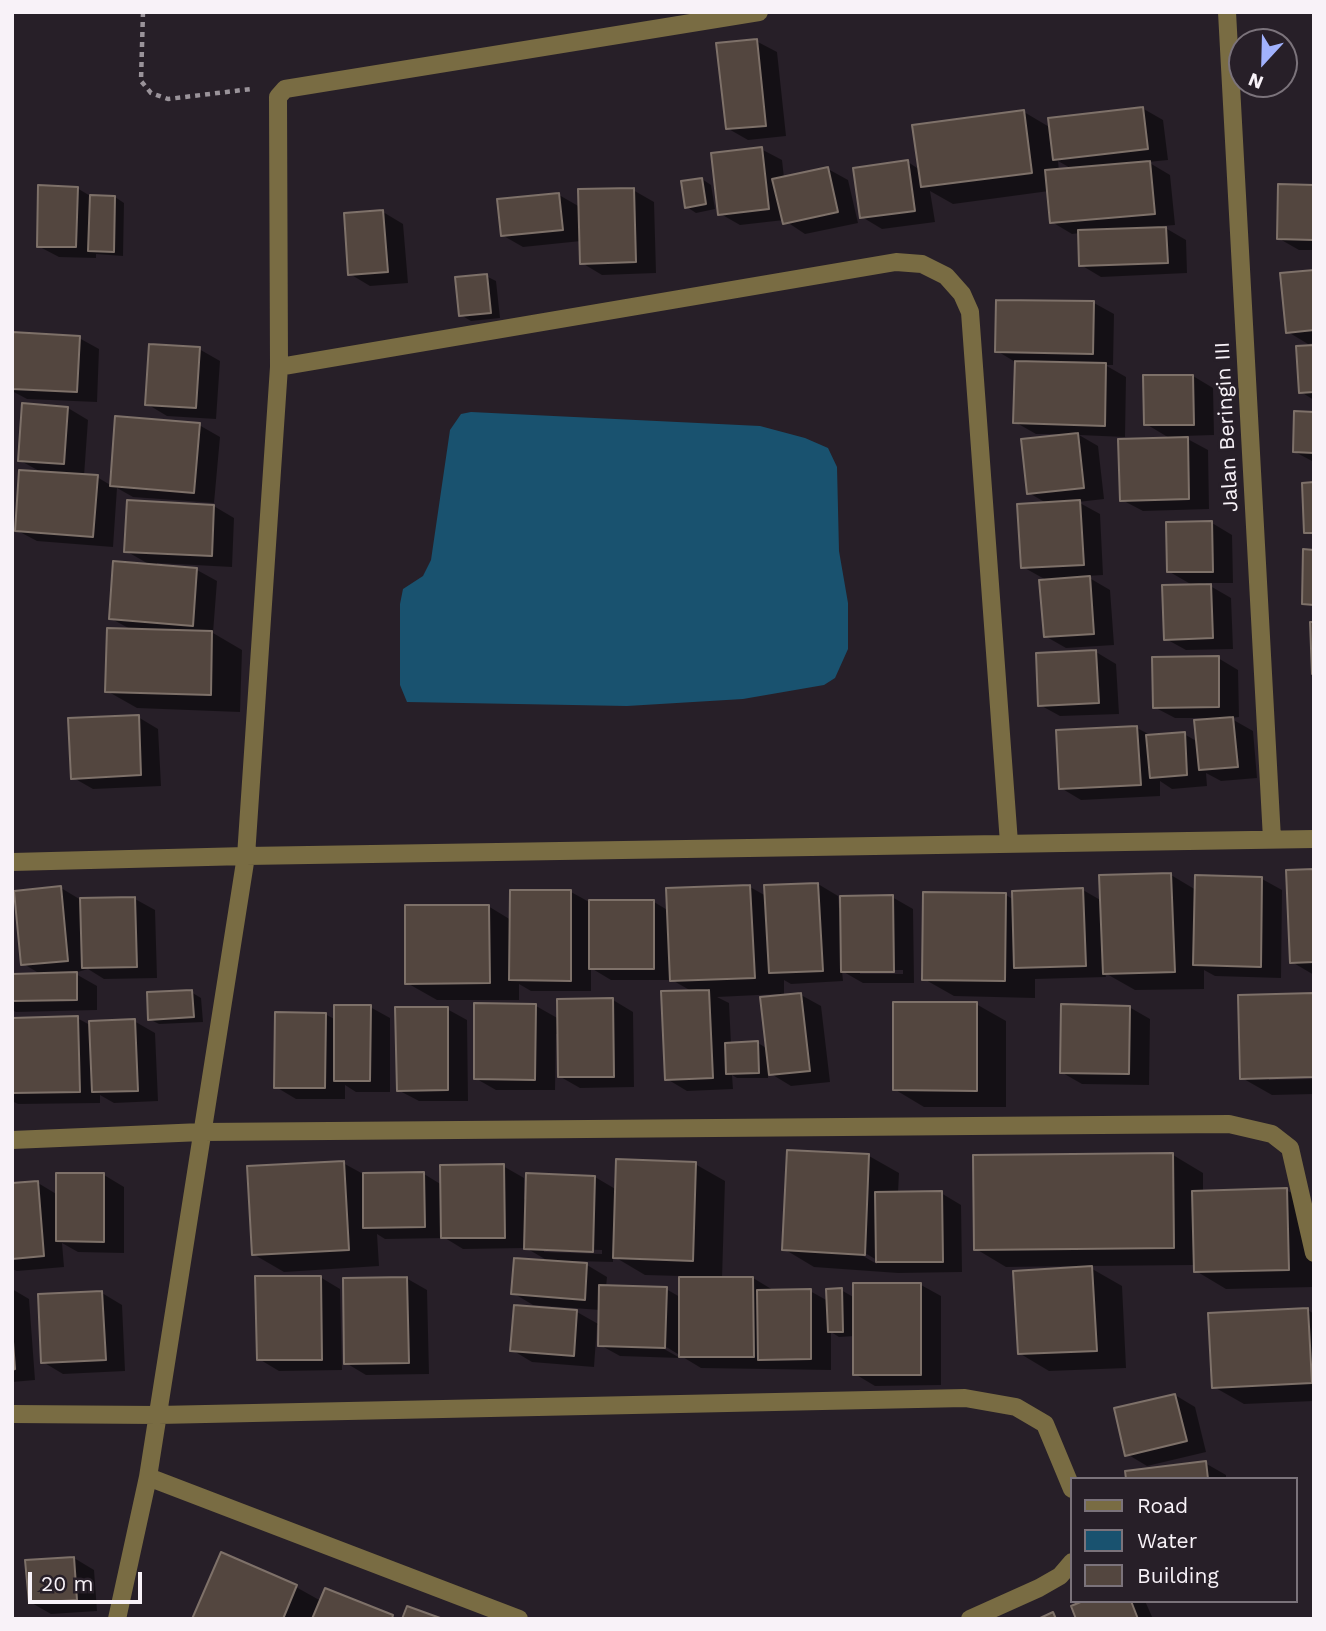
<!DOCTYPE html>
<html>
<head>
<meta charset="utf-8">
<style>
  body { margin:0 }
  #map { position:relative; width:1326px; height:1631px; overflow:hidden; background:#271f28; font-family:"Work Sans",sans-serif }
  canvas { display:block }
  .frame { position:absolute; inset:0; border:14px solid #f8f2f8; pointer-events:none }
  .legend { position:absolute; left:1070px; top:1477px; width:228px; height:126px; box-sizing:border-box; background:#271f28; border:2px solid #7b737b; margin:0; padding:9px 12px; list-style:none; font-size:21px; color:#f8f2f8 }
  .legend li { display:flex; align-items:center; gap:14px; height:35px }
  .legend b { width:35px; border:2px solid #7b737b }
  .north { position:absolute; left:1228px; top:28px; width:70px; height:70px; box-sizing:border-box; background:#271f28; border:2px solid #7b737b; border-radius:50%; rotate:202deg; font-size:19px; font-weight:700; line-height:28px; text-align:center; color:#f8f2f8 }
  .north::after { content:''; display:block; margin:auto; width:24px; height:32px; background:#a1b2fd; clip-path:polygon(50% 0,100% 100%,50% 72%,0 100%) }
  .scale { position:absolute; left:28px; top:1572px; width:114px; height:32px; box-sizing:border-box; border:4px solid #f8f2f8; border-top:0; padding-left:9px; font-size:21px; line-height:24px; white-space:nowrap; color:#f8f2f8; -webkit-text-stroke:5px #271f28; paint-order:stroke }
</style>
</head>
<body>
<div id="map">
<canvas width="1326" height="1631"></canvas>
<div class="frame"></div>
<ul class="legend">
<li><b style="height:9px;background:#796c43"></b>Road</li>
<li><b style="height:19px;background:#19526f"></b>Water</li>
<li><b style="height:19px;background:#53463f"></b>Building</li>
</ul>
<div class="north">N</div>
<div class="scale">20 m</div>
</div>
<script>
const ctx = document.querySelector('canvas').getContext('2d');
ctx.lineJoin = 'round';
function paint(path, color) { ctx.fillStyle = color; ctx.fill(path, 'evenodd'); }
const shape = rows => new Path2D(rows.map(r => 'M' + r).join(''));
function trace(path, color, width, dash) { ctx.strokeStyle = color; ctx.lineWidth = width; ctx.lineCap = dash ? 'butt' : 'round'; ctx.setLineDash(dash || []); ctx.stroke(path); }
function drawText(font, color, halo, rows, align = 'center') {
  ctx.font = font + ' "Work Sans",sans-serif'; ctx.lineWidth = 6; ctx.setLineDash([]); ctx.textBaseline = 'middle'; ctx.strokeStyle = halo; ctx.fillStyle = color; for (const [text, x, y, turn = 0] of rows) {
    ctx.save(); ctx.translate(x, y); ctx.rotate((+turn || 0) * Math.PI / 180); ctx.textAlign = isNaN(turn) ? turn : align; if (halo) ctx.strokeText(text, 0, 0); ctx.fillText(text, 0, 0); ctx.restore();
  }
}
paint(shape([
  [471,412,760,426,805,438,828,448,837,467,839,551,848,603,848,649,835,678,824,685,743,699,627,706,407,702,400,685,400,604,403,589,423,576,431,560,450,430,461,414]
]), '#19526f');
paint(shape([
  [756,41,777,52,786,136,748,140,727,128],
  [1142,108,1163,120,1168,160,1148,162,1170,175,1175,225,1162,226,1186,240,1187,273,1101,277,1081,265,1080,233,1072,234,1052,222,1049,191,953,204,930,191,935,222,882,229,862,217,908,162,920,170,1024,112,1051,128],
  [1058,161,1074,170,1059,171],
  [761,149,782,160,784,178,828,169,848,180,858,223,805,234,784,220,740,225,719,213],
  [702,179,711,185,715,209,696,213,687,207],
  [1314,187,1314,250,1299,250,1278,238],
  [77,188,92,197,115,197,124,203,123,256,96,254,96,258,59,257,38,246],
  [633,190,654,202,656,273,602,275,582,263,581,241,523,247,502,235,559,195,580,207],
  [383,212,403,224,408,283,370,286,350,274],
  [1314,271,1314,343,1308,344,1288,332],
  [486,276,496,281,500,318,471,321,461,315],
  [1094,303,1114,314,1113,365,1105,365,1126,377,1125,437,1079,435,1098,446,1104,499,1078,502,1100,514,1103,575,1086,576,1110,590,1114,645,1066,648,1045,636,1048,581,1023,567,1048,504,1029,493,1059,434,1036,434,1015,422,1017,363,997,351],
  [12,334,79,338,99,349,97,402,27,399,12,391],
  [1314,347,1314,400,1301,392],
  [199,349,220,361,216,419,167,416,147,404],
  [1193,376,1213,388,1214,435,1182,436,1208,450,1209,509,1143,511,1122,500,1171,439,1146,424],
  [68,408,88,420,84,476,97,477,112,486,199,425,220,437,214,503,133,497,117,488,113,547,37,541,16,530,43,473,19,460],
  [1314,413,1314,462,1295,452],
  [212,505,234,518,232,567,157,563,157,566,197,570,217,581,213,633,242,650,240,712,137,708,107,691,132,630,110,618,152,566,126,551],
  [1212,523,1232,535,1233,583,1205,583,1231,598,1233,649,1186,650,1166,639,1194,586,1168,571],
  [1096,652,1116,664,1119,714,1060,716,1040,705],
  [1218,658,1238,670,1239,717,1230,718,1253,731,1257,778,1221,781,1206,773,1207,786,1172,789,1160,781,1160,796,1081,800,1061,788,1137,728,1152,736,1184,734,1198,742,1209,718,1175,718,1154,707],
  [138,717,158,729,161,786,93,789,72,777],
  [1314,871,1314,975,1292,962],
  [1171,875,1196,890,1262,879,1282,890,1281,978,1215,976,1204,970,1204,989,1135,990,1105,973,1106,977,1035,979,1035,998,954,996,924,979,1006,895,1014,900,1083,890,1102,901],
  [818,884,838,896,839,908,892,897,913,909,914,983,863,983,842,971,843,981,791,984,784,980,784,996,801,995,821,1006,830,1082,791,1086,768,1072,768,1078,737,1078,732,1075,733,1089,687,1091,667,1079,693,992,672,980,611,980,591,968,591,991,531,991,519,984,519,1000,437,1000,407,983,488,906,511,920,571,892,591,903,654,902,669,911,750,887,766,896],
  [860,970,903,970,903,974,860,974],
  [779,994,768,1049,758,1043,731,1044,729,1003,717,997],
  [61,888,81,900,135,899,155,910,157,978,104,979,88,969,74,973,97,986,97,1010,16,1012,12,1010,12,976,42,975,22,963],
  [191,992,201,998,203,1022,159,1024,149,1019],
  [613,1000,633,1012,634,1087,580,1088,559,1076,559,1034,556,1034,555,1090,496,1090,475,1078,536,1006,559,1019],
  [976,1004,1006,1021,1006,1107,924,1107,894,1089],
  [370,1007,390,1018,390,1092,356,1092,345,1085,345,1099,296,1099,276,1087,325,1014,336,1020],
  [1129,1007,1150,1019,1149,1085,1082,1084,1061,1072],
  [447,1009,467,1020,468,1101,419,1101,398,1090],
  [77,1018,90,1025,134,1021,155,1033,158,1101,114,1103,100,1095,100,1103,18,1104,12,1101,12,1020],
  [1269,1076,1269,1080,1314,1079,1314,1094,1272,1095,1242,1078],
  [1173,1155,1203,1173,1203,1192,1286,1190,1314,1205,1314,1287,1226,1289,1196,1271,1195,1265,1087,1266,1122,1286,1126,1368,1049,1371,1019,1353,1077,1266,1006,1267,976,1249],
  [869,1156,899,1173,898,1193,941,1193,961,1205,962,1272,898,1273,814,1267,784,1249],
  [858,1249,877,1260,877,1264,856,1252],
  [343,1163,365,1175,424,1174,442,1185,503,1166,524,1178,524,1199,527,1199,595,1177,617,1190,695,1164,725,1181,722,1279,753,1278,773,1290,810,1291,828,1301,841,1290,855,1298,921,1285,941,1296,941,1385,875,1386,855,1374,855,1336,839,1337,831,1332,831,1370,701,1368,658,1342,657,1345,680,1358,620,1356,600,1345,600,1310,533,1305,513,1293,550,1262,526,1248,463,1249,445,1238,385,1239,377,1234,379,1266,284,1272,253,1254],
  [544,1248,602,1250,602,1254,544,1252],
  [613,1256,645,1275,680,1276,680,1297,666,1289,606,1287,607,1277,587,1265,574,1264,574,1261,613,1262],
  [104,1175,124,1187,124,1253,78,1252,62,1243,64,1267,17,1271,12,1269,12,1185,38,1183,58,1195],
  [320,1277,340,1289,342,1370,279,1371,259,1359],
  [406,1278,427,1290,429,1374,366,1375,346,1363],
  [12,1289,29,1299,35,1380,12,1382],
  [102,1293,122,1305,125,1371,63,1374,43,1362],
  [1308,1310,1314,1314,1314,1401,1244,1404,1214,1387],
  [577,1312,600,1325,597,1325,594,1367,532,1362,512,1350],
  [1175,1395,1195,1407,1206,1452,1147,1466,1127,1454],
  [1205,1463,1226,1475,1226,1479,1128,1479],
  [74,1558,94,1570,97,1611,51,1614,30,1602],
  [296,1587,321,1601,326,1590,396,1619,194,1619],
  [1087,1601,1145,1601,1153,1619,1078,1619]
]), '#0007');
const building = shape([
  [757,39,766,126,726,129,716,43,757,39],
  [1143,107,1148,149,1053,160,1048,118,1143,107],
  [1024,110,1032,173,921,187,912,125,1024,110],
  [762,147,769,209,718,215,711,153,762,147],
  [908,160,915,211,860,218,853,168,908,160],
  [1150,161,1155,214,1050,223,1045,170,1150,161],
  [828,167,838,212,783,224,772,179,828,167],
  [702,178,706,204,685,208,681,181,702,178],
  [1278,184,1314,185,1314,240,1277,239,1278,184],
  [38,185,78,187,76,247,37,247,38,185],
  [634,188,636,262,580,264,578,189,634,188],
  [559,193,563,230,501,236,497,199,559,193],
  [90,195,115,196,114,252,88,251,90,195],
  [383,210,388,272,348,275,344,213,383,210],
  [1166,227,1168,263,1079,266,1078,230,1166,227],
  [1314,270,1314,330,1286,333,1280,273,1314,270],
  [487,274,491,313,459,316,455,277,487,274],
  [996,300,1094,301,1093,354,995,352,996,300],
  [12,332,80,336,77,392,12,389,12,332],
  [149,344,200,347,196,408,145,405,149,344],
  [1314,345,1314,392,1299,393,1296,346,1314,345],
  [1015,361,1106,363,1105,426,1013,423,1015,361],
  [1143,375,1193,375,1194,425,1144,425,1143,375],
  [22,403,68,407,64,464,18,461,22,403],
  [1294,411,1314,412,1314,453,1293,452,1294,411],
  [115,416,200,423,194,493,110,486,115,416],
  [1078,433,1084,488,1027,494,1021,439,1078,433],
  [1188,437,1189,499,1120,501,1118,439,1188,437],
  [19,470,98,475,93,537,15,531,19,470],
  [1314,482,1314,533,1304,533,1302,483,1314,482],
  [127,500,214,505,212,556,124,552,127,500],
  [1080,500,1084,565,1021,568,1017,504,1080,500],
  [1212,521,1213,572,1167,572,1166,522,1212,521],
  [1303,549,1314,550,1314,605,1302,604,1303,549],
  [113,561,197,568,193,626,109,619,113,561],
  [1090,576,1094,634,1044,637,1039,580,1090,576],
  [1211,584,1213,638,1164,640,1162,585,1211,584],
  [1310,622,1314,622,1314,674,1312,674,1310,622],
  [107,628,212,631,211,695,105,692,107,628],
  [1096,650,1099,703,1038,706,1036,653,1096,650],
  [1219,656,1219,707,1153,708,1152,657,1219,656],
  [139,715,141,775,71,779,68,718,139,715],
  [1233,717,1238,767,1199,770,1194,720,1233,717],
  [1137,726,1141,785,1059,789,1056,730,1137,726],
  [1185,732,1187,775,1150,778,1146,735,1185,732],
  [1314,869,1314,962,1290,963,1286,870,1314,869],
  [1171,873,1175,972,1103,974,1099,875,1171,873],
  [1195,875,1262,877,1261,967,1193,965,1195,875],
  [818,883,823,971,769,973,764,885,818,883],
  [750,885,755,978,670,981,666,888,750,885],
  [61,886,68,961,21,965,14,891,61,886],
  [1083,888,1086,966,1014,968,1012,891,1083,888],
  [510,890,571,890,571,981,509,980,510,890],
  [923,892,1006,893,1005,981,922,980,923,892],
  [893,895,894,972,841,972,840,896,893,895],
  [135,897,137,967,82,968,80,898,135,897],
  [589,900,654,900,654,969,589,969,589,900],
  [405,905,489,905,490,983,405,984,405,905],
  [77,972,77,1000,12,1001,12,974,77,972],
  [192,990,194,1017,148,1020,147,992,192,990],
  [709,990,713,1078,665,1080,661,991,709,990],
  [801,993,810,1071,769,1075,760,997,801,993],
  [1314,993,1314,1077,1240,1079,1238,995,1314,993],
  [613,998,614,1077,558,1077,557,999,613,998],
  [893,1002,977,1002,977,1091,893,1090,893,1002],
  [474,1003,536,1004,535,1080,474,1079,474,1003],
  [1061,1004,1130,1006,1129,1074,1060,1073,1061,1004],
  [334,1005,371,1005,370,1081,334,1081,334,1005],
  [395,1007,448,1007,448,1090,397,1091,395,1007],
  [275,1012,326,1013,325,1088,274,1088,275,1012],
  [78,1016,80,1092,12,1093,12,1018,78,1016],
  [135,1019,138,1091,92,1092,89,1021,135,1019],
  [758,1041,759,1073,726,1074,725,1043,758,1041],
  [787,1150,869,1154,865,1255,782,1250,787,1150],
  [1173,1153,1174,1248,974,1250,973,1155,1173,1153],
  [616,1159,696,1162,693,1261,613,1258,616,1159],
  [344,1161,349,1250,252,1255,247,1166,344,1161],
  [504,1164,505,1238,441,1238,440,1165,504,1164],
  [424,1172,425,1227,363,1228,363,1173,424,1172],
  [56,1173,104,1173,104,1242,56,1241,56,1173],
  [526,1173,595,1176,593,1252,524,1249,526,1173],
  [38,1181,44,1256,12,1259,12,1183,38,1181],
  [1287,1188,1289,1270,1194,1272,1192,1191,1287,1188],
  [942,1191,943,1262,876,1262,875,1192,942,1191],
  [514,1258,587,1263,585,1300,511,1294,514,1258],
  [1092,1266,1097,1351,1018,1354,1013,1271,1092,1266],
  [255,1276,321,1276,322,1360,257,1360,255,1276],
  [407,1277,409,1363,344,1364,343,1278,407,1277],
  [679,1277,753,1277,754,1357,679,1357,679,1277],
  [853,1283,921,1283,921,1375,853,1375,853,1283],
  [599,1285,667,1287,665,1348,598,1346,599,1285],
  [842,1288,843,1332,828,1332,826,1289,842,1288],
  [811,1289,811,1359,758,1360,757,1290,811,1289],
  [102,1291,106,1360,41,1363,38,1294,102,1291],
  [514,1305,577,1310,574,1356,510,1351,514,1305],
  [1308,1308,1312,1383,1212,1388,1208,1313,1308,1308],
  [12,1328,15,1369,12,1370,12,1328],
  [1175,1394,1187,1441,1125,1456,1114,1408,1175,1394],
  [1206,1461,1208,1479,1126,1479,1125,1471,1206,1461],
  [221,1552,297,1585,283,1619,192,1619,221,1552],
  [74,1557,77,1600,29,1603,25,1560,74,1557],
  [325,1588,393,1615,392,1619,312,1619,325,1588],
  [1083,1601,1131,1601,1138,1619,1076,1619,1071,1606,1083,1601],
  [407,1606,443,1619,402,1619,407,1606],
  [1053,1612,1056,1619,1038,1619,1053,1612]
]);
paint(building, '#53463f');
trace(building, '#7e7169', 2);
trace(shape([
  [143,12,141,81,151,93,168,99,251,89]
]), '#9a939a', 4.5, [5, 5]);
trace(shape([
  [1227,12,1272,839],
  [279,367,278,97,285,89,759,12],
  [1009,843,970,312,962,294,946,276,922,264,896,262,279,367,246,856,1314,839],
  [12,862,246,856,148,1477,117,1619],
  [12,1140,202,1132,1229,1124,1272,1134,1290,1148,1314,1253],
  [12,1414,158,1415,965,1398,1016,1407,1045,1424,1072,1489],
  [148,1477,519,1619],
  [970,1619,1039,1588,1060,1576,1072,1562]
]), '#796c43', 18);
drawText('21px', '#f8f2f8', '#271f28', [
  ["Jalan Beringin III",1227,427,-93]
]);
</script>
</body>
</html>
